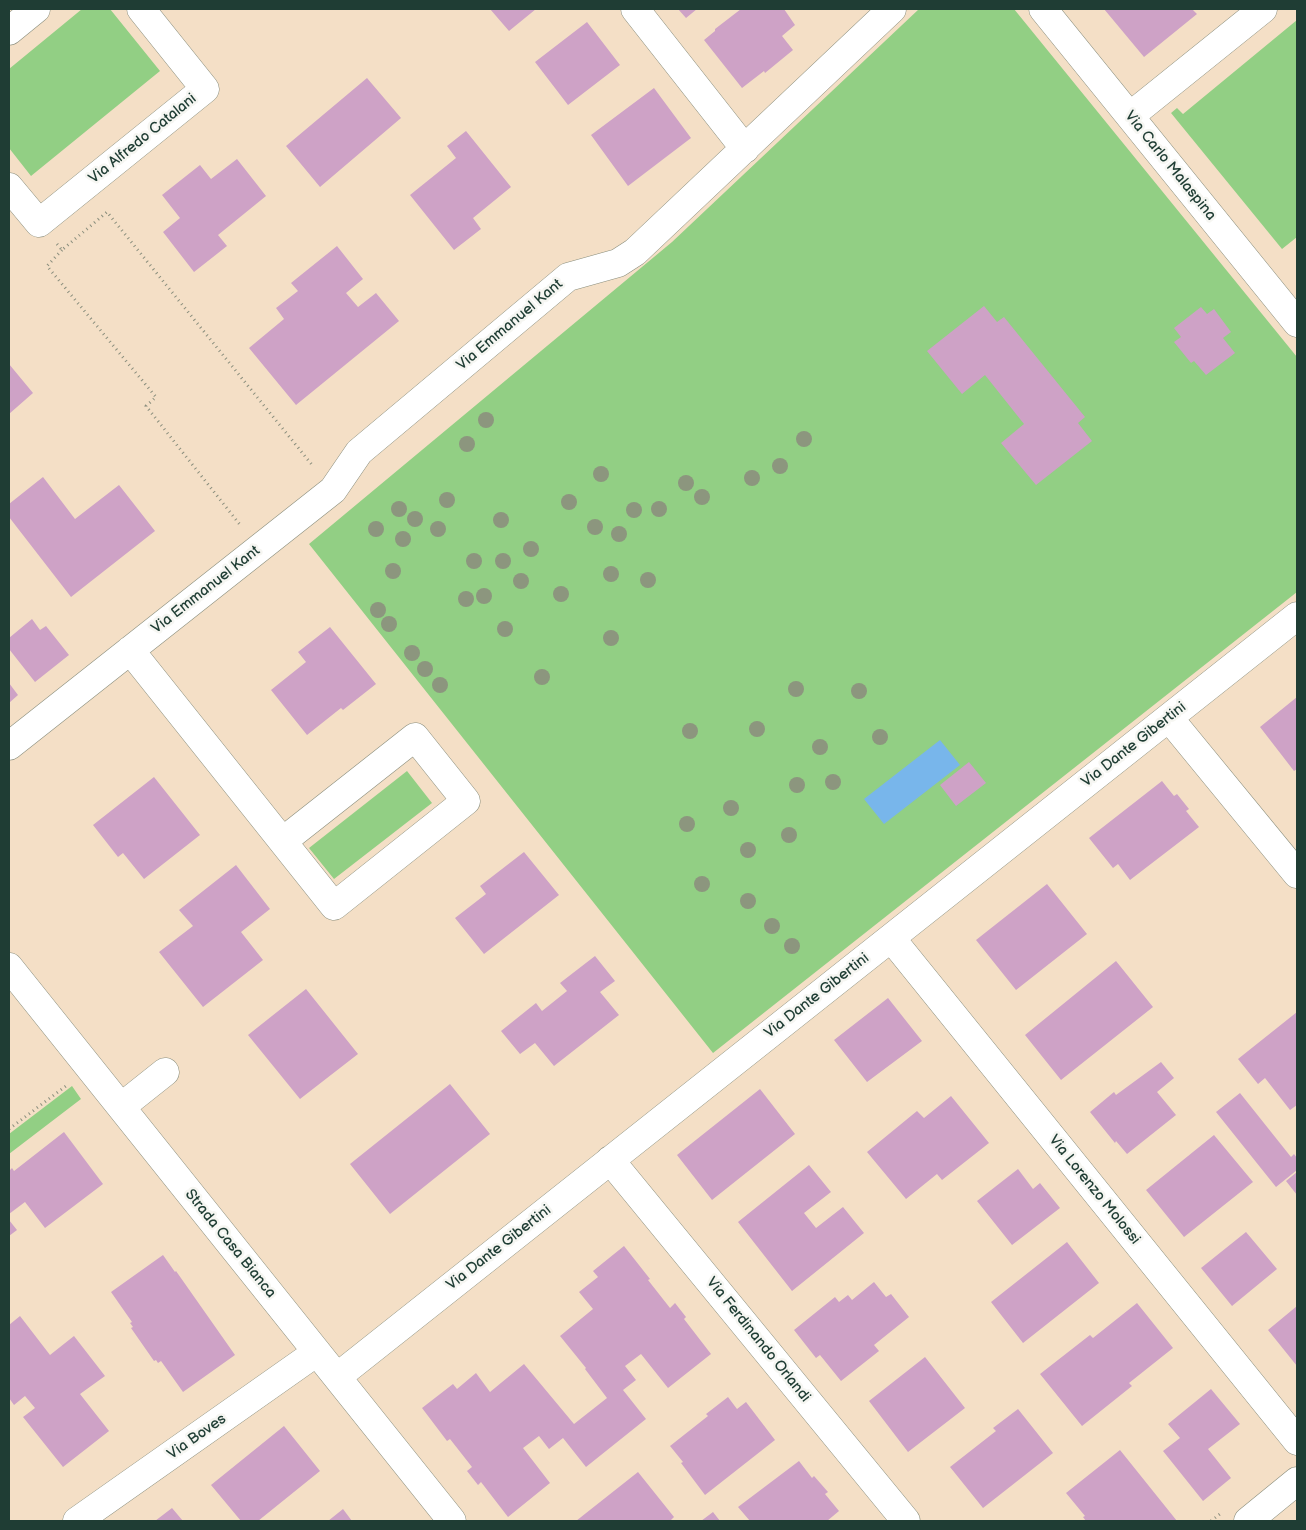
<!DOCTYPE html>
<html>
<head>
<meta charset="utf-8">
<style>
  body { margin:0 }
  #map { position:relative; width:1306px; height:1530px; overflow:hidden; background:#f4dfc6; font-family:"Balsamiq Sans",sans-serif }
  canvas { display:block }
  .frame { position:absolute; inset:0; border:10px solid #1f3d34; pointer-events:none }
</style>
</head>
<body>
<div id="map">
<canvas width="1306" height="1530"></canvas>
<div class="frame"></div>
</div>
<script>
const ctx = document.querySelector('canvas').getContext('2d');
ctx.lineJoin = 'round';
function paint(path, color) { ctx.fillStyle = color; ctx.fill(path, 'evenodd'); }
const shape = rows => new Path2D(rows.map(r => 'M' + r).join(''));
function trace(path, color, width, dash) { ctx.strokeStyle = color; ctx.lineWidth = width; ctx.lineCap = dash ? 'butt' : 'round'; ctx.setLineDash(dash || []); ctx.stroke(path); }
function drawText(font, color, halo, rows, align = 'center') {
  ctx.font = font + ' "Balsamiq Sans",sans-serif'; ctx.lineWidth = 5; ctx.setLineDash([]); ctx.textBaseline = 'middle'; ctx.strokeStyle = halo; ctx.fillStyle = color; for (const [text, x, y, turn = 0] of rows) {
    ctx.save(); ctx.translate(x, y); ctx.rotate((+turn || 0) * Math.PI / 180); ctx.textAlign = isNaN(turn) ? turn : align; if (halo) ctx.strokeText(text, 0, 0); ctx.fillText(text, 0, 0); ctx.restore();
  }
}
paint(shape([
  [82,9,110,9,160,71,31,176,9,148,9,69],
  [919,9,1014,9,1297,357,1297,592,713,1053,309,544,672,242],
  [1297,20,1297,237,1282,249,1171,113,1177,108,1183,114],
  [407,771,432,803,334,879,309,848],
  [72,1086,81,1099,9,1154,9,1134]
]), '#92cf84');
paint(shape([
  [940,740,960,765,884,824,864,799]
]), '#78b6eb');
paint(shape([
  [490,9,536,9,509,31],
  [678,9,697,9,686,18],
  [741,9,784,9,795,25,782,36,793,50,765,73,764,71,742,88,704,40,715,31,715,29],
  [1104,9,1192,9,1197,14,1144,57],
  [587,22,620,65,568,105,535,62],
  [367,78,401,118,320,187,286,146],
  [654,88,691,138,628,186,591,135],
  [466,131,511,187,473,218,481,229,454,250,410,195,456,158,447,146],
  [237,159,266,196,218,235,227,246,194,272,163,232,180,218,162,195,200,165,211,179],
  [337,246,363,279,346,293,358,307,376,293,399,321,296,405,249,348,284,319,276,308,298,291,291,283],
  [984,306,997,322,1004,317,1085,417,1078,423,1092,441,1036,485,1001,443,1024,424,985,375,962,394,927,351],
  [1201,307,1207,314,1214,309,1231,332,1223,338,1235,353,1206,375,1194,361,1191,363,1174,342,1181,337,1174,328],
  [9,364,33,393,9,414],
  [43,477,75,519,119,485,155,531,71,597,9,517,9,504],
  [32,619,40,630,46,626,69,655,35,682,9,649,9,638],
  [330,627,376,684,343,710,341,708,307,735,271,690,306,662,298,652],
  [9,683,18,695,9,703],
  [1297,697,1297,769,1294,771,1260,727],
  [969,762,986,783,956,806,940,785],
  [154,777,200,835,144,879,123,853,118,857,93,825],
  [1162,781,1174,796,1177,794,1189,809,1186,811,1199,827,1130,880,1118,864,1113,868,1089,838],
  [524,852,559,895,484,954,455,918,486,894,480,886],
  [236,865,270,909,241,932,263,960,203,1007,159,952,193,926,179,910],
  [1047,884,1087,934,1016,990,976,940],
  [595,956,615,981,600,992,619,1015,554,1066,535,1043,520,1054,501,1031,536,1003,542,1011,567,991,560,983],
  [1116,961,1153,1007,1061,1080,1025,1035],
  [306,989,358,1054,300,1099,248,1035],
  [888,998,922,1041,867,1082,834,1040],
  [1297,1012,1297,1105,1290,1110,1265,1078,1258,1084,1238,1059],
  [1161,1062,1174,1078,1157,1092,1176,1115,1127,1154,1116,1141,1115,1143,1090,1112,1114,1092,1116,1095],
  [450,1084,490,1134,390,1214,350,1164],
  [760,1089,795,1134,712,1200,677,1155],
  [1240,1093,1291,1157,1294,1154,1297,1158,1297,1170,1276,1187,1216,1112],
  [951,1096,989,1143,942,1180,937,1174,906,1199,867,1152,917,1111,924,1118],
  [64,1132,103,1184,45,1228,25,1202,9,1214,9,1171,12,1168,14,1171],
  [1214,1135,1253,1182,1184,1237,1146,1190],
  [809,1165,831,1192,804,1213,816,1228,843,1207,864,1233,792,1291,738,1222],
  [1018,1169,1033,1189,1040,1183,1060,1208,1012,1245,977,1201],
  [1297,1172,1297,1195,1286,1181],
  [9,1220,17,1230,9,1236],
  [1246,1232,1277,1269,1232,1306,1201,1268],
  [1067,1242,1099,1283,1023,1343,991,1302],
  [624,1246,650,1279,648,1280,670,1308,675,1303,686,1317,684,1319,711,1354,668,1388,641,1354,625,1366,636,1380,623,1390,646,1419,586,1467,563,1438,549,1449,539,1436,523,1448,550,1483,508,1517,481,1482,478,1485,467,1471,472,1467,450,1439,447,1441,422,1408,453,1384,457,1389,476,1373,490,1392,524,1364,574,1424,607,1398,585,1369,586,1368,560,1336,593,1309,579,1292,598,1277,593,1271],
  [163,1255,175,1272,176,1271,235,1355,183,1392,161,1361,158,1363,156,1360,154,1361,131,1328,133,1327,130,1323,132,1322,111,1292],
  [874,1282,886,1297,891,1294,909,1317,874,1345,879,1351,841,1381,820,1355,816,1358,794,1330,835,1297,839,1302,848,1295,852,1300],
  [1137,1303,1173,1348,1129,1383,1132,1386,1082,1426,1040,1374,1090,1335,1093,1338],
  [1297,1306,1297,1366,1268,1330],
  [20,1316,50,1355,74,1336,105,1376,80,1394,109,1431,63,1467,23,1417,35,1408,25,1396,14,1405,9,1398,9,1325],
  [925,1357,965,1408,908,1452,869,1401],
  [1211,1389,1240,1424,1208,1449,1231,1478,1203,1501,1163,1451,1180,1438,1168,1424],
  [728,1397,737,1409,746,1402,775,1440,705,1495,681,1463,683,1462,670,1446,708,1416,706,1414],
  [1018,1409,1053,1453,983,1508,950,1467,996,1431,993,1428],
  [284,1426,320,1471,258,1521,241,1521,211,1485],
  [1120,1450,1177,1521,1086,1521,1083,1517,1085,1516,1066,1493],
  [799,1461,812,1478,814,1476,828,1492,825,1494,839,1511,827,1521,750,1521,738,1507],
  [638,1472,674,1517,670,1521,576,1521],
  [172,1508,183,1521,155,1521],
  [343,1509,352,1521,328,1521],
  [713,1512,720,1521,701,1521]
]), '#cea2c6');
const minor = shape([
  [635,9,745,149],
  [1043,9,1297,323],
  [9,31,36,9],
  [1130,116,1263,9],
  [9,187,39,223,205,89,141,9],
  [130,650,334,906,466,801,415,737,283,841],
  [1169,718,1297,874],
  [9,746,333,490,359,452,568,277,618,263,635,252,892,9],
  [891,938,1297,1441],
  [9,967,452,1521],
  [121,1107,165,1072],
  [610,1160,906,1521],
  [337,1377,1297,616],
  [77,1521,317,1352],
  [1248,1521,1297,1481]
]);
trace(minor, '#8a8e7d', 29);
trace(shape([
  [57,244,62,250,107,212,313,466],
  [62,250,47,266,156,397,146,406,241,526],
  [9,1129,66,1086],
  [1211,1521,1220,1514]
]), '#8a8e7d', 3, [1, 4]);
trace(minor, '#fff', 28);
ctx.fillStyle = '#8c967e';
for (const [x, y] of [
  [486,420],
  [804,439],
  [467,444],
  [780,466],
  [601,474],
  [752,478],
  [686,483],
  [702,497],
  [447,500],
  [569,502],
  [399,509],
  [659,509],
  [634,510],
  [415,519],
  [501,520],
  [595,527],
  [376,529],
  [438,529],
  [619,534],
  [403,539],
  [531,549],
  [474,561],
  [503,561],
  [393,571],
  [611,574],
  [648,580],
  [521,581],
  [561,594],
  [484,596],
  [466,599],
  [378,610],
  [389,624],
  [505,629],
  [611,638],
  [412,653],
  [425,669],
  [542,677],
  [440,685],
  [796,689],
  [859,691],
  [757,729],
  [690,731],
  [880,737],
  [820,747],
  [833,782],
  [797,785],
  [731,808],
  [687,824],
  [789,835],
  [748,850],
  [702,884],
  [748,901],
  [772,926],
  [792,946]
]) { ctx.beginPath(); ctx.arc(x, y, 8, 0, 2 * Math.PI); ctx.fill(); }
drawText('15px', '#1f3d34', '#f6f6f2', [
  ["Via Alfredo Catalani",143,139,-39],
  ["Via Carlo Malaspina",1170,166,51],
  ["Via Emmanuel Kant",510,325,-40],
  ["Via Emmanuel Kant",206,590,-38],
  ["Via Dante Gibertini",1134,745,-38],
  ["Via Dante Gibertini",817,996,-38],
  ["Via Lorenzo Molossi",1094,1190,51],
  ["Strada Casa Bianca",230,1244,51],
  ["Via Dante Gibertini",499,1248,-38],
  ["Via Ferdinando Orlandi",758,1340,51],
  ["Via Boves",197,1437,-35]
]);
</script>
</body>
</html>
